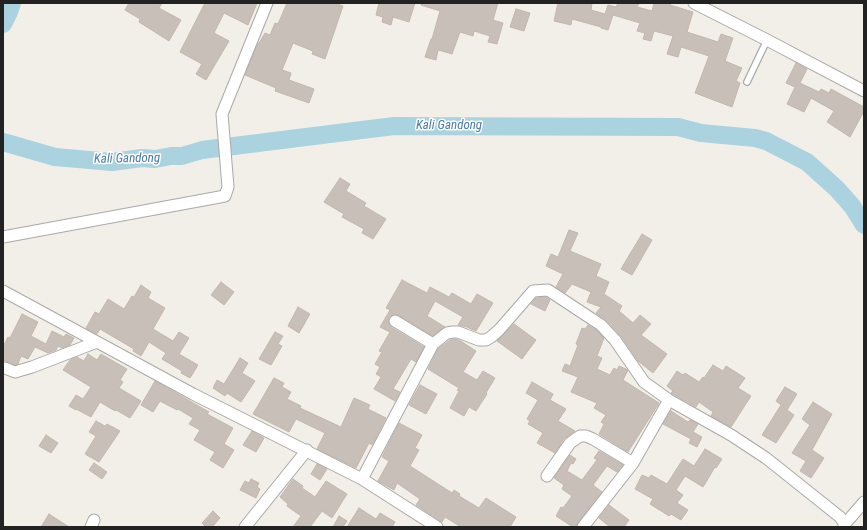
<!DOCTYPE html>
<html>
<head>
<meta charset="utf-8">
<style>
  body { margin:0 }
  #map { position:relative; width:867px; height:530px; overflow:hidden; background:#f2efe9; font-family:"Roboto Condensed",sans-serif }
  canvas { display:block }
  .frame { position:absolute; inset:0; border:4px solid #222; pointer-events:none }
</style>
</head>
<body>
<div id="map">
<canvas width="867" height="530"></canvas>
<div class="frame"></div>
</div>
<script>
const ctx = document.querySelector('canvas').getContext('2d');
ctx.lineJoin = 'round';
const shape = rows => new Path2D(rows.map(r => 'M' + r).join(''));
function trace(path, color, width, dash) { ctx.strokeStyle = color; ctx.lineWidth = width; ctx.lineCap = dash ? 'butt' : 'round'; ctx.setLineDash(dash || []); ctx.stroke(path); }
function paint(path, color) { ctx.fillStyle = color; ctx.fill(path, 'evenodd'); }
function drawText(font, color, halo, rows, align = 'center') {
  ctx.font = font + ' "Roboto Condensed",sans-serif'; ctx.lineWidth = 3; ctx.setLineDash([]); ctx.textBaseline = 'middle'; ctx.strokeStyle = halo; ctx.fillStyle = color; for (const [text, x, y, turn = 0] of rows) {
    ctx.save(); ctx.translate(x, y); ctx.rotate((+turn || 0) * Math.PI / 180); ctx.textAlign = isNaN(turn) ? turn : align; if (halo) ctx.strokeText(text, 0, 0); ctx.fillText(text, 0, 0); ctx.restore();
  }
}
trace(shape([
  [3,24,9,12,12,3],
  [3,142,55,157,112,162,142,158,155,159,171,156,182,156,202,150,394,126,678,127,701,133,755,138,766,141,807,162,837,189,852,206,864,225]
]), '#aad3df', 18);
const building = shape([
  [129,3,162,3,159,8,181,20,169,41,139,22,140,19,125,10,129,3],
  [205,3,257,3,248,25,224,13,214,33,229,41,206,80,196,74,202,64,180,52,205,3],
  [287,3,334,3,343,6,325,59,312,54,313,51,293,43,282,70,291,73,289,80,314,89,309,103,275,91,276,88,245,75,258,43,259,43,265,33,270,35,275,23,278,24,287,3],
  [379,3,415,3,409,22,393,17,391,25,382,22,383,17,376,15,379,3],
  [421,3,498,3,493,20,503,23,497,44,488,42,490,36,474,31,473,36,460,32,452,54,438,50,436,60,425,57,431,39,432,39,440,11,421,5,421,3],
  [558,3,592,3,591,10,605,14,608,5,616,7,618,3,639,3,637,7,652,11,654,3,671,3,670,5,693,12,687,32,718,42,721,34,733,38,725,61,742,68,736,81,740,83,732,107,695,93,709,56,681,47,678,57,667,54,673,36,654,31,651,41,643,39,645,33,637,31,640,23,613,15,608,30,601,28,601,27,572,19,571,25,554,21,558,3],
  [516,9,530,13,524,31,510,27,516,9],
  [796,63,807,69,800,83,819,92,821,89,829,93,831,89,864,107,864,111,850,137,827,122,834,111,811,98,804,112,787,104,795,87,786,83,796,63],
  [340,178,350,184,346,191,366,203,364,206,386,219,373,239,362,233,364,229,342,217,344,214,324,202,340,178],
  [569,230,578,233,570,251,601,264,596,276,609,282,604,294,622,306,619,311,633,323,640,315,651,324,641,335,667,354,653,373,638,361,621,336,606,320,596,313,601,307,587,302,591,292,572,284,565,293,556,287,563,274,546,266,551,254,558,257,569,230],
  [642,234,652,240,632,275,621,269,642,234],
  [402,280,427,293,430,287,449,297,452,293,471,304,477,294,493,303,476,331,467,327,458,325,463,317,435,301,427,316,445,327,432,336,398,315,392,315,389,317,388,321,391,327,424,347,416,362,411,359,393,389,400,392,395,401,374,389,381,377,376,374,380,367,375,364,382,352,379,351,390,332,380,327,390,310,386,308,402,280],
  [221,282,234,292,224,305,211,295,221,282],
  [141,285,151,292,148,298,165,308,153,329,173,341,179,332,189,338,179,354,198,365,190,378,181,373,182,371,162,359,166,353,149,342,141,356,133,351,134,349,100,329,97,334,86,328,95,312,99,314,108,299,124,309,132,296,134,297,141,285],
  [546,297,550,300,545,311,531,304,536,298,546,297],
  [298,307,310,314,299,333,288,326,298,307],
  [22,314,38,322,31,336,46,344,52,331,64,337,66,334,74,338,70,345,62,348,58,346,56,350,48,353,35,347,28,359,21,356,18,364,15,365,3,360,3,347,8,337,10,338,22,314],
  [514,324,536,340,522,359,497,341,514,324],
  [588,325,596,330,604,338,597,356,602,358,597,369,610,375,614,368,617,370,619,366,628,370,623,380,659,403,628,452,599,434,604,424,601,422,606,415,594,408,597,403,571,392,578,377,562,371,565,364,570,366,578,345,576,344,582,328,585,329,588,325],
  [275,332,283,336,278,344,282,346,271,365,259,359,275,332],
  [454,339,459,340,476,351,463,372,477,380,483,371,495,378,486,393,487,394,476,411,469,407,464,416,450,408,459,391,457,390,459,388,428,369,438,349,450,340,454,339],
  [88,354,97,360,101,354,127,369,120,380,123,382,119,388,141,401,130,418,116,410,115,411,100,402,91,417,76,409,76,410,69,406,76,395,83,399,91,387,63,370,70,360,77,357,84,361,88,354],
  [240,358,248,363,242,373,255,381,241,402,227,393,225,396,213,388,217,380,224,384,240,358],
  [713,365,723,371,726,366,745,378,738,388,751,396,731,427,711,416,713,412,699,402,696,407,673,394,671,393,673,391,667,386,677,371,683,375,685,373,699,382,703,377,704,378,713,365],
  [274,378,284,383,282,387,291,392,287,399,301,406,300,408,341,427,354,398,370,405,368,409,386,418,372,445,369,443,356,468,317,449,325,433,296,419,289,432,253,414,274,378],
  [155,381,209,412,207,414,233,428,224,444,234,450,223,468,210,460,215,452,194,440,200,430,189,424,193,418,178,409,177,410,160,401,153,412,141,405,155,381],
  [532,382,553,394,550,400,566,409,558,421,575,431,564,439,555,453,537,443,543,433,528,424,530,421,527,419,538,400,526,393,532,382],
  [420,385,437,394,426,414,409,405,420,385],
  [785,387,797,394,787,410,794,415,776,443,762,435,781,405,776,401,785,387],
  [813,402,832,414,812,450,824,458,811,478,800,471,806,461,792,453,810,425,802,419,813,402],
  [671,411,688,422,690,420,698,424,693,432,702,437,697,447,689,443,691,439,663,424,671,411],
  [96,421,105,426,107,424,120,431,99,462,85,454,96,436,89,432,96,421],
  [399,423,422,435,415,448,419,450,410,466,452,493,454,490,460,494,459,496,479,508,486,498,516,517,510,527,461,527,445,517,442,522,416,505,420,499,397,483,394,490,378,481,389,461,382,457,399,423],
  [252,431,264,438,256,452,243,445,252,431],
  [46,435,58,443,51,453,39,446,46,435],
  [705,449,722,459,716,468,715,467,703,487,685,476,676,490,683,495,677,503,688,510,681,520,671,514,669,516,650,504,653,499,635,489,642,475,649,478,651,475,667,484,683,459,694,466,705,449],
  [599,451,623,465,617,472,607,466,593,485,602,492,575,527,573,527,556,516,561,507,563,508,572,496,562,489,564,485,554,478,570,455,576,459,573,464,571,463,567,471,582,480,597,460,594,458,599,451],
  [94,463,107,472,102,479,89,470,94,463],
  [317,464,327,469,320,480,311,474,317,464],
  [251,479,259,483,257,487,260,489,256,498,240,490,245,481,249,483,251,479],
  [293,479,303,486,302,488,315,497,326,481,347,494,332,518,322,511,310,527,293,527,301,516,287,506,288,504,280,497,293,479],
  [609,505,629,520,624,527,610,527,599,518,609,505],
  [359,508,376,519,380,513,395,522,392,527,347,527,359,508],
  [213,511,220,518,212,527,206,527,202,523,213,511],
  [49,514,69,527,41,527,49,514],
  [339,516,347,521,343,527,333,527,339,516]
]);
paint(building, '#c7bfb8');
trace(building, '#c4b6ab', 1);
const service = shape([
  [747,82,767,40]
]);
const minor = shape([
  [694,3,767,40,864,91],
  [3,237,225,196,228,187,222,114,267,3],
  [3,291,193,394,362,479,437,527],
  [395,321,433,344],
  [5,368,15,372,32,367,97,342],
  [547,476,570,443,580,436,586,436,593,439,633,463],
  [362,479,433,344,447,333,453,332,458,332,479,340,486,340,491,337,499,330,533,291,548,290,601,325,615,340,644,382,669,400,731,435,766,458,840,517,844,523,844,527],
  [844,525,864,502],
  [91,527,94,520],
  [245,527,307,450],
  [583,527,633,463,669,400]
]);
trace(service, '#a9a9a9', 8);
trace(minor, '#a9a9a9', 13);
trace(service, '#fff', 5.5);
trace(minor, '#fff', 11);
drawText('italic 13px', '#4a7aab', '#fff', [
  ["Kali Gandong",449,126],
  ["Kali Gandong",127,159,-1]
]);
</script>
</body>
</html>
